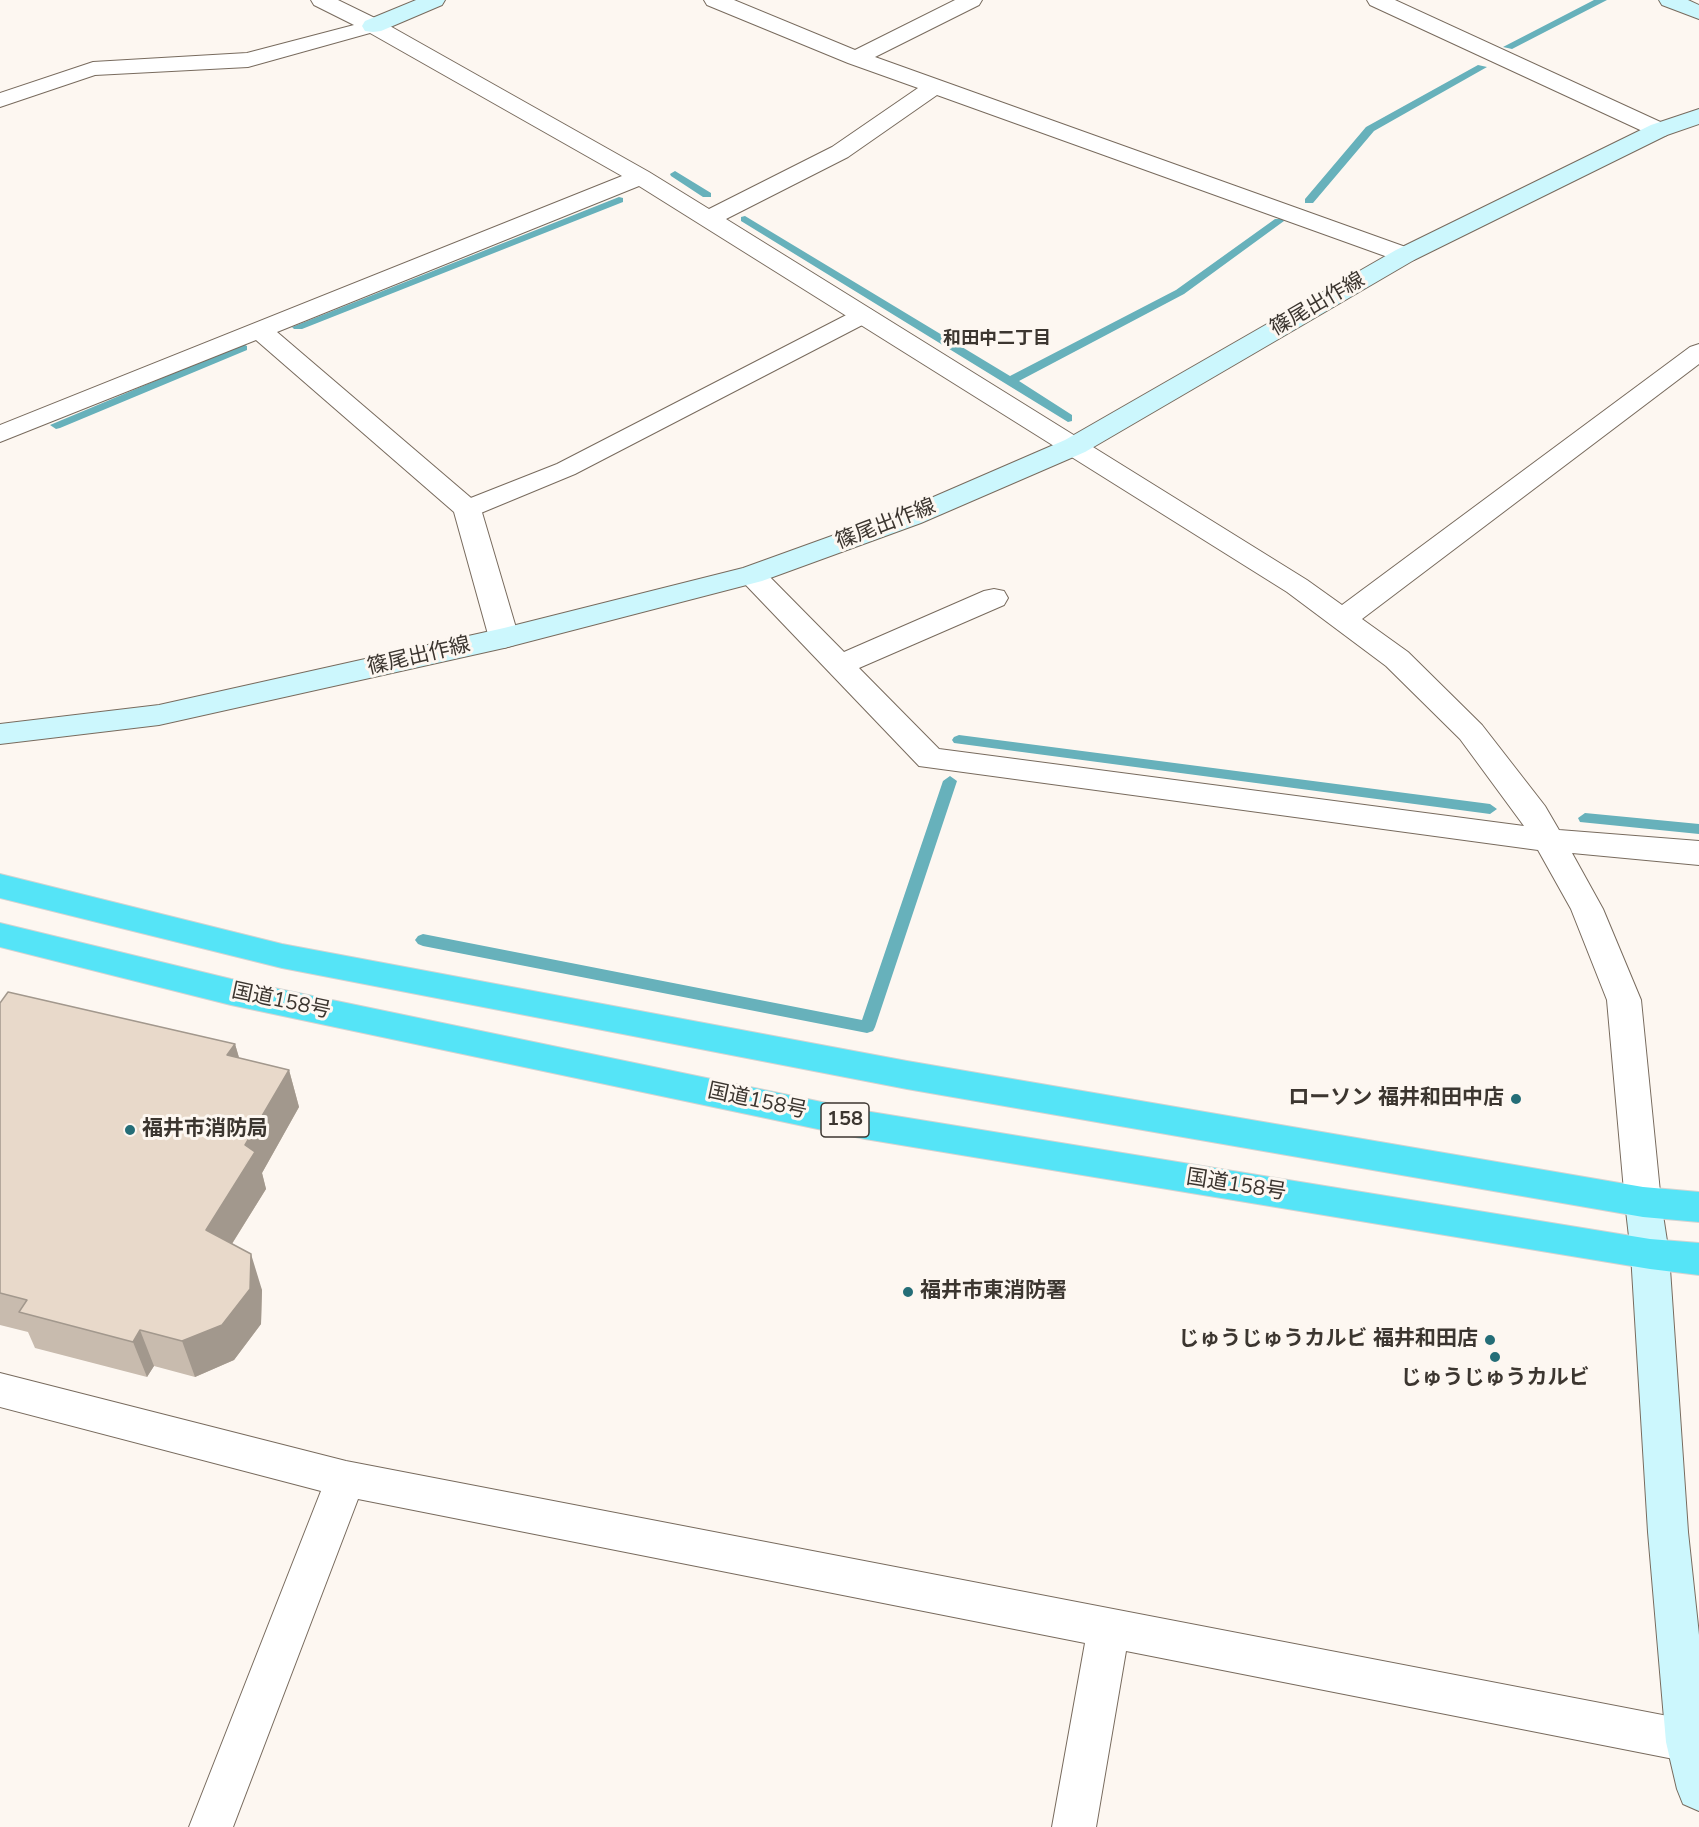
<!DOCTYPE html>
<html>
<head>
<meta charset="utf-8">
<style>
  body { margin:0 }
  canvas { display:block; background:#fdf7f1 }
</style>
</head>
<body>
<canvas width="1699" height="1827"></canvas>
<script>
const ctx = document.querySelector('canvas').getContext('2d');
ctx.lineJoin = 'round';
const shape = rows => new Path2D(rows.map(r => 'M' + r).join(''));
function paint(path, color) { ctx.fillStyle = color; ctx.fill(path, 'evenodd'); }
function trace(path, color, width, dash) { ctx.strokeStyle = color; ctx.lineWidth = width; ctx.lineCap = dash ? 'butt' : 'round'; ctx.setLineDash(dash || []); ctx.stroke(path); }
function drawText(font, color, halo, rows, align = 'center') {
  ctx.font = font + ' "Nunito Sans","Noto Sans JP",sans-serif'; ctx.lineWidth = 6; ctx.setLineDash([]); ctx.textBaseline = 'middle'; ctx.strokeStyle = halo; ctx.fillStyle = color; for (const [text, x, y, turn = 0] of rows) {
    ctx.save(); ctx.translate(x, y); ctx.rotate((+turn || 0) * Math.PI / 180); ctx.textAlign = isNaN(turn) ? turn : align; if (halo) ctx.strokeText(text, 0, 0); ctx.fillText(text, 0, 0); ctx.restore();
  }
}
paint(shape([
  [1594,0,1607,0,1512,49,1503,47,1594,0],
  [1478,65,1487,67,1374,131,1313,203,1305,203,1305,199,1366,127,1478,65],
  [675,171,711,193,711,197,703,197,671,176,670,174,675,171],
  [619,197,623,198,623,202,302,329,294,329,292,327,619,197],
  [745,216,1010,376,1176,290,1275,219,1283,219,1284,221,1184,294,1019,381,1072,415,1072,421,1068,422,741,221,741,217,745,216],
  [243,344,247,346,247,350,60,428,56,429,50,425,243,344],
  [959,735,1490,804,1497,809,1490,814,954,743,952,740,954,737,959,735],
  [950,776,957,781,875,1027,873,1031,867,1033,423,946,418,944,415,940,418,936,423,934,862,1020,943,781,950,776],
  [1585,813,1699,824,1699,834,1580,822,1578,818,1585,813]
]), '#67b1bb');
const lane = shape([
  [864,308,872,310,875,315,872,320,575,474,476,515,467,517,458,515,454,509,458,503,557,464,856,310,864,308]
]);
const street = shape([
  [311,0,338,0,381,21,649,172,709,209,832,147,918,88,848,63,707,5,704,0,734,0,855,50,955,0,982,0,979,5,875,57,1414,250,1417,255,1414,260,1405,262,1396,260,937,95,848,157,726,219,1307,580,1342,605,1690,347,1699,344,1699,364,1362,619,1408,652,1482,725,1545,806,1559,830,1699,841,1699,865,1572,853,1603,909,1641,1000,1661,1202,1656,1213,1643,1217,1630,1213,1625,1202,1607,1000,1571,909,1538,850,919,766,742,581,738,575,742,569,752,566,762,569,844,652,984,591,994,589,1004,591,1008,598,1004,605,859,668,939,749,1524,826,1460,739,1386,666,1287,592,639,186,277,332,477,503,481,509,519,638,514,645,504,648,494,645,489,638,454,512,256,340,0,442,0,425,622,176,370,33,248,67,95,75,0,107,0,93,93,62,247,53,354,25,314,5,311,0],
  [1367,0,1395,0,1667,125,1670,130,1667,135,1659,137,1651,135,1370,5,1367,0],
  [0,1373,346,1461,1699,1722,1699,1764,1126,1651,1096,1827,1052,1827,1085,1643,358,1499,233,1827,189,1827,321,1491,0,1407,0,1373]
]);
const secondary = shape([
  [416,0,445,0,442,5,381,31,373,32,365,31,362,26,365,21,416,0],
  [1659,0,1688,0,1699,5,1699,19,1662,5,1659,0],
  [1699,109,1699,124,1667,135,1414,260,1085,452,921,523,762,581,504,648,159,725,0,744,0,724,159,705,504,628,743,568,901,511,1065,440,1396,250,1651,125,1699,109],
  [1643,1187,1656,1191,1661,1202,1669,1254,1688,1532,1699,1635,1699,1811,1683,1804,1677,1789,1666,1742,1648,1532,1631,1254,1625,1202,1630,1191,1643,1187]
]);
const highway = shape([
  [0,874,282,944,907,1061,1643,1187,1699,1192,1699,1222,1643,1217,907,1089,282,968,0,898,0,874],
  [0,923,231,979,865,1111,1650,1239,1699,1243,1699,1275,1650,1269,865,1139,231,1005,0,947,0,923]
]);
trace(lane, '#786b5e', 2);
trace(street, '#786b5e', 2);
trace(secondary, '#786b5e', 2);
trace(highway, '#d4d3d1', 2);
paint(lane, '#fff');
paint(street, '#fff');
paint(secondary, '#ccf7fd');
paint(highway, '#55e4f7');
paint(shape([
  [0,1003,235,1044,239,1058,289,1070,299,1107,262,1173,266,1189,232,1244,262,1290,261,1324,234,1360,195,1377,154,1366,147,1377,35,1348,28,1332,0,1325]
]), '#c8bbae');
paint(shape([
  [235,1044,246,1081,227,1055],
  [289,1070,299,1107,262,1173,266,1189,218,1266,206,1230,245,1145],
  [251,1254,262,1290,261,1324,234,1360,195,1377,182,1341],
  [140,1330,154,1366,147,1377,133,1342]
]), '#a2988d');
const building = shape([
  [8,992,235,1044,227,1055,289,1070,245,1145,255,1152,206,1230,251,1254,250,1289,222,1325,182,1341,140,1330,133,1342,19,1312,27,1300,0,1293,0,1003,8,992]
]);
paint(building, '#e8d9ca');
trace(building, '#a2988d', 1.5);
for (const [x, y, r, color] of [
  [1516,1099,6,"#246d77"],
  [130,1130,6,"#246d77"],
  [908,1292,6,"#246d77"],
  [1490,1340,6,"#246d77"],
  [1495,1357,6,"#246d77"]
]) { const dot = new Path2D(); dot.arc(x, y, r, 0, 2 * Math.PI); ctx.fillStyle = color; ctx.fill(dot); trace(dot, '#fdf7f1', 2); }
drawText('bold 18px', '#3c3630', '#fdf7f1', [
  ["和田中二丁目",997,340]
]);
for (const [x, y, w] of [
  [845,1120,48]
]) { const box = new Path2D(); box.roundRect(x - w / 2, y - 17, w, 34, 4.5); ctx.fillStyle = '#fdf7f1'; ctx.fill(box); trace(box, '#3c3630', 1.5); }
drawText('bold 20px', '#3c3630', null, [
  ["158",845,1120]
]);
drawText('21px', '#3c3630', '#fdf7f1', [
  ["篠尾出作線",1318,305,-30],
  ["篠尾出作線",886,525,-21],
  ["篠尾出作線",419,657,-13],
  ["国道158号",281,1002,12],
  ["国道158号",757,1102,12],
  ["国道158号",1236,1186,9]
]);
drawText('bold 21px', '#3c3630', '#fdf7f1', [
  ["ローソン 福井和田中店",1504,1099],
  ["福井市消防局",142,1130,"left"],
  ["福井市東消防署",920,1292,"left"],
  ["じゅうじゅうカルビ 福井和田店",1478,1340],
  ["じゅうじゅうカルビ",1495,1379,"center"]
], 'right');
</script>
</body>
</html>
